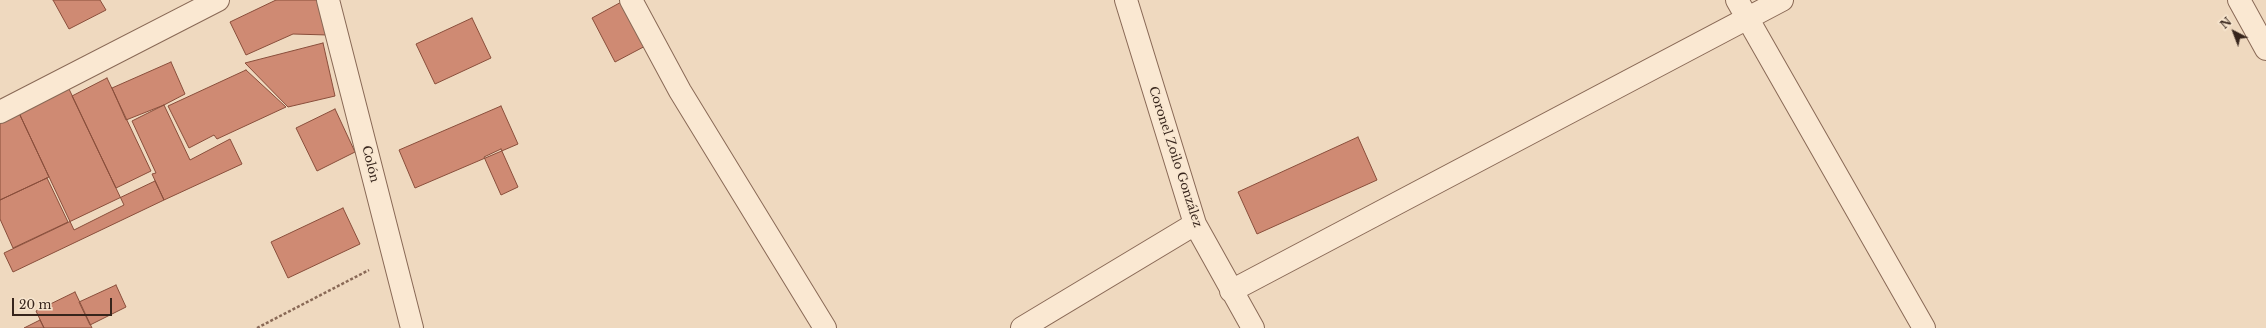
<!DOCTYPE html>
<html>
<head>
<meta charset="utf-8">
<style>
  body { margin:0 }
  #map { position:relative; width:2266px; height:328px; overflow:hidden; background:#efd9bf; font-family:"Libre Baskerville",serif }
  canvas { display:block }
  .north { position:absolute; left:2214px; top:12px; width:40px; height:40px; -webkit-text-stroke:3px #f7e5ce; paint-order:stroke; rotate:318deg; font-size:11px; font-weight:700; line-height:16px; text-align:center; color:#37251c }
  .north::after { content:''; display:block; margin:auto; width:14px; height:18px; background:#37251c; clip-path:polygon(50% 0,100% 100%,50% 72%,0 100%) }
  .scale { position:absolute; left:12px; top:298px; width:100px; height:18px; box-sizing:border-box; border:2px solid #37251c; border-top:0; padding-left:5px; font-size:12px; line-height:14px; white-space:nowrap; color:#37251c; -webkit-text-stroke:3px #f7e5ce; paint-order:stroke }
</style>
</head>
<body>
<div id="map">
<canvas width="2266" height="328"></canvas>
<div class="north">N</div>
<div class="scale">20 m</div>
</div>
<script>
const ctx = document.querySelector('canvas').getContext('2d');
ctx.lineJoin = 'round';
function paint(path, color) { ctx.fillStyle = color; ctx.fill(path, 'evenodd'); }
const shape = rows => new Path2D(rows.map(r => 'M' + r).join(''));
function trace(path, color, width, dash) { ctx.strokeStyle = color; ctx.lineWidth = width; ctx.lineCap = dash ? 'butt' : 'round'; ctx.setLineDash(dash || []); ctx.stroke(path); }
function drawText(font, color, halo, rows, align = 'center') {
  ctx.font = font + ' "Libre Baskerville",serif'; ctx.lineWidth = 3; ctx.setLineDash([]); ctx.textBaseline = 'middle'; ctx.strokeStyle = halo; ctx.fillStyle = color; for (const [text, x, y, turn = 0] of rows) {
    ctx.save(); ctx.translate(x, y); ctx.rotate((+turn || 0) * Math.PI / 180); ctx.textAlign = isNaN(turn) ? turn : align; if (halo) ctx.strokeText(text, 0, 0); ctx.fillText(text, 0, 0); ctx.restore();
  }
}
const building = shape([
  [53,0,100,0,106,10,69,29,53,0],
  [276,0,317,0,328,35,293,34,246,55,230,22,276,0],
  [625,0,651,43,615,62,592,18,625,0],
  [472,18,491,58,435,84,416,44,472,18],
  [323,43,335,96,288,107,245,63,323,43],
  [171,62,185,94,164,105,126,120,112,88,171,62],
  [246,70,286,107,217,139,214,135,189,148,168,106,246,70],
  [107,78,151,171,116,188,72,96,107,78],
  [69,89,124,205,74,230,19,113,69,89],
  [164,105,190,160,230,139,242,164,164,200,152,174,156,173,132,121,164,105],
  [501,106,518,144,415,188,399,150,501,106],
  [335,109,355,152,317,171,296,128,335,109],
  [19,113,49,177,0,200,0,122,19,113],
  [1358,137,1377,180,1257,234,1238,192,1358,137],
  [501,149,518,187,501,195,484,157,501,149],
  [47,178,68,222,13,248,0,219,0,200,47,178],
  [155,181,164,200,13,272,4,253,155,181],
  [343,208,360,244,288,278,271,242,343,208],
  [116,285,126,307,90,325,79,302,116,285],
  [75,292,92,328,44,328,36,311,75,292],
  [40,320,44,328,24,328,40,320]
]);
paint(building, '#cf8a73');
trace(building, '#894e3b', 1);
const street = shape([
  [328,0,412,328],
  [631,0,680,91,825,328],
  [1126,0,1195,224,1253,328],
  [1737,0,1924,328],
  [2239,0,2266,49],
  [0,112,218,0],
  [1231,291,1782,0],
  [1022,328,1195,224]
]);
trace(street, '#896956', 24);
trace(shape([
  [257,328,369,270]
]), '#896956', 2.5, [3, 2]);
trace(street, '#fae8d2', 22);
drawText('12px', '#37251c', '#f7e5ce', [
  ["Coronel Zoilo González",1175,157,72],
  ["Colón",370,164,76]
]);
</script>
</body>
</html>
